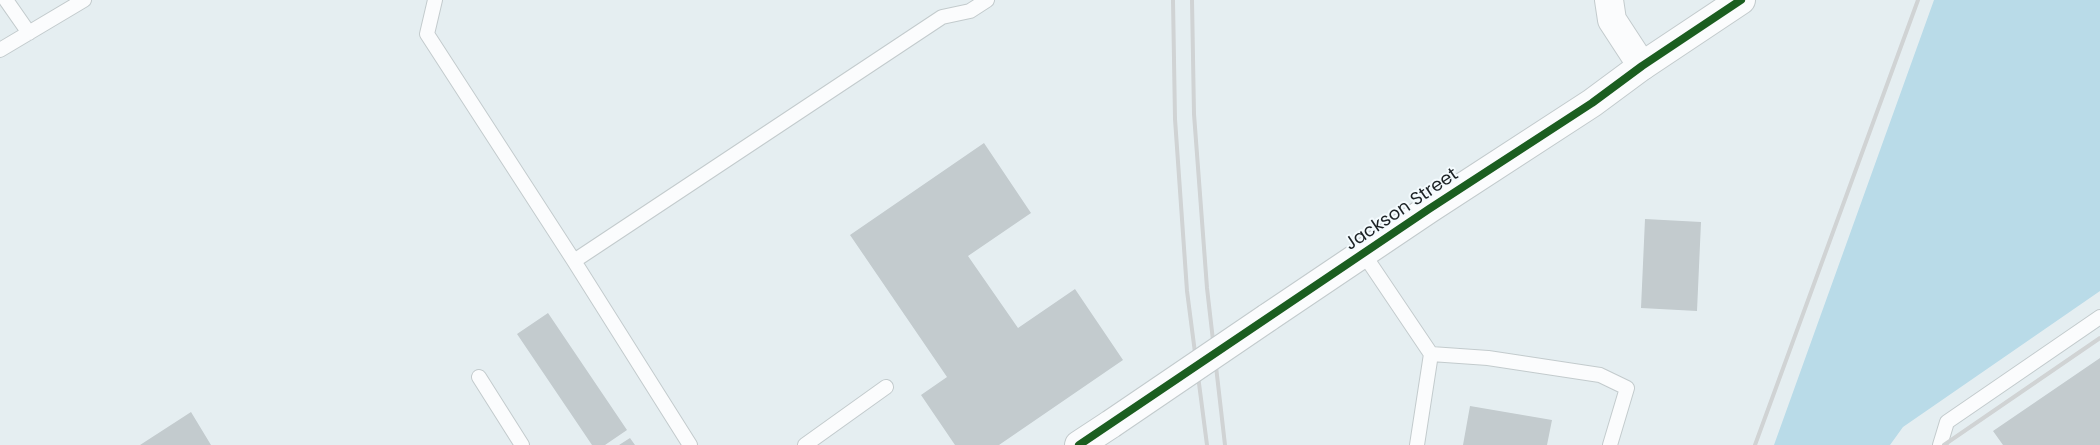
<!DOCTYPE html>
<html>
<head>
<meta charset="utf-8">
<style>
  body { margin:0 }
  canvas { display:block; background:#e5eef1 }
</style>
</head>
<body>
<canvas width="2100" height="445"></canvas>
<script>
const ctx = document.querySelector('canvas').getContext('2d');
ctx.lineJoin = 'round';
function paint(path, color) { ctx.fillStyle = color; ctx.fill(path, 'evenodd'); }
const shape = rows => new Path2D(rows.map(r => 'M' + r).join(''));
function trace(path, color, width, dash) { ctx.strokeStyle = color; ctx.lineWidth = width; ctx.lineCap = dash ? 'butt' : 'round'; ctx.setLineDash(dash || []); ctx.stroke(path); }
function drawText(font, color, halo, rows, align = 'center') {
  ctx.font = font + ' Poppins,sans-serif'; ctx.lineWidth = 4; ctx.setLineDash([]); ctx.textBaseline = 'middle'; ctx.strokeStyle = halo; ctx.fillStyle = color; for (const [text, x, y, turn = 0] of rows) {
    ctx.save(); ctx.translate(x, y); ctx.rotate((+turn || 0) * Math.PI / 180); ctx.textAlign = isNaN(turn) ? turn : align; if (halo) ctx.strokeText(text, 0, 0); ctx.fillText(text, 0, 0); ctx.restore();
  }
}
paint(shape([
  [1934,0,2100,0,2100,291,1903,427,1890,445,1774,445]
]), '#b9dbe8');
paint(shape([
  [984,143,1031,213,968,256,1018,328,1075,289,1123,360,999,445,955,445,921,395,947,377,850,235],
  [1645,219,1701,222,1697,311,1641,308],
  [548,313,627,430,605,445,592,445,517,334],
  [2100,358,2100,445,2003,445,1993,431],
  [1470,406,1552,420,1547,445,1463,445],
  [191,412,211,445,140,445],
  [630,438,635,445,619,445]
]), '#c3cbce');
const lane = shape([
  [6,0,29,33],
  [435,0,427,34,574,261,690,445],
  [0,50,84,0],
  [1363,253,1431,354,1417,445],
  [574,261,942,17,970,11,987,0],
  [1431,354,1488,358,1600,375,1627,388,1610,445],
  [479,377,522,445],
  [805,445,886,387],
  [1940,445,1947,422,2100,317]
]);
const street = shape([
  [1609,0,1612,20,1642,66]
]);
const secondary = shape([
  [1267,318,1429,209,1592,103,1642,66,1741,0],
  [1079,445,1111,424]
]);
trace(lane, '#c3cbcd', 16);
trace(street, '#c3cbcd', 30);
trace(secondary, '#c3cbcd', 30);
trace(lane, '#fbfcfd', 14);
trace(street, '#fbfcfd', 28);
trace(secondary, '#fbfcfd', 28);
trace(shape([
  [1173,0,1175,119,1187,291,1207,445],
  [1192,0,1194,114,1207,288,1225,445],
  [1755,445,1918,0],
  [1944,445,2100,338]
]), '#d0d3d4', 4);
const secondaryBridge = shape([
  [1111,424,1267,318]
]);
trace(secondaryBridge, '#c3cbcd', 30, []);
trace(secondaryBridge, '#fbfcfd', 28);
trace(shape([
  [1079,445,1429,209,1592,103,1642,66,1741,0]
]), '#1b5e20', 8);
drawText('18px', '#1c2225', '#f4fbfe', [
  ["Jackson Street",1402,210,-34]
]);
</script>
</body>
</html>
